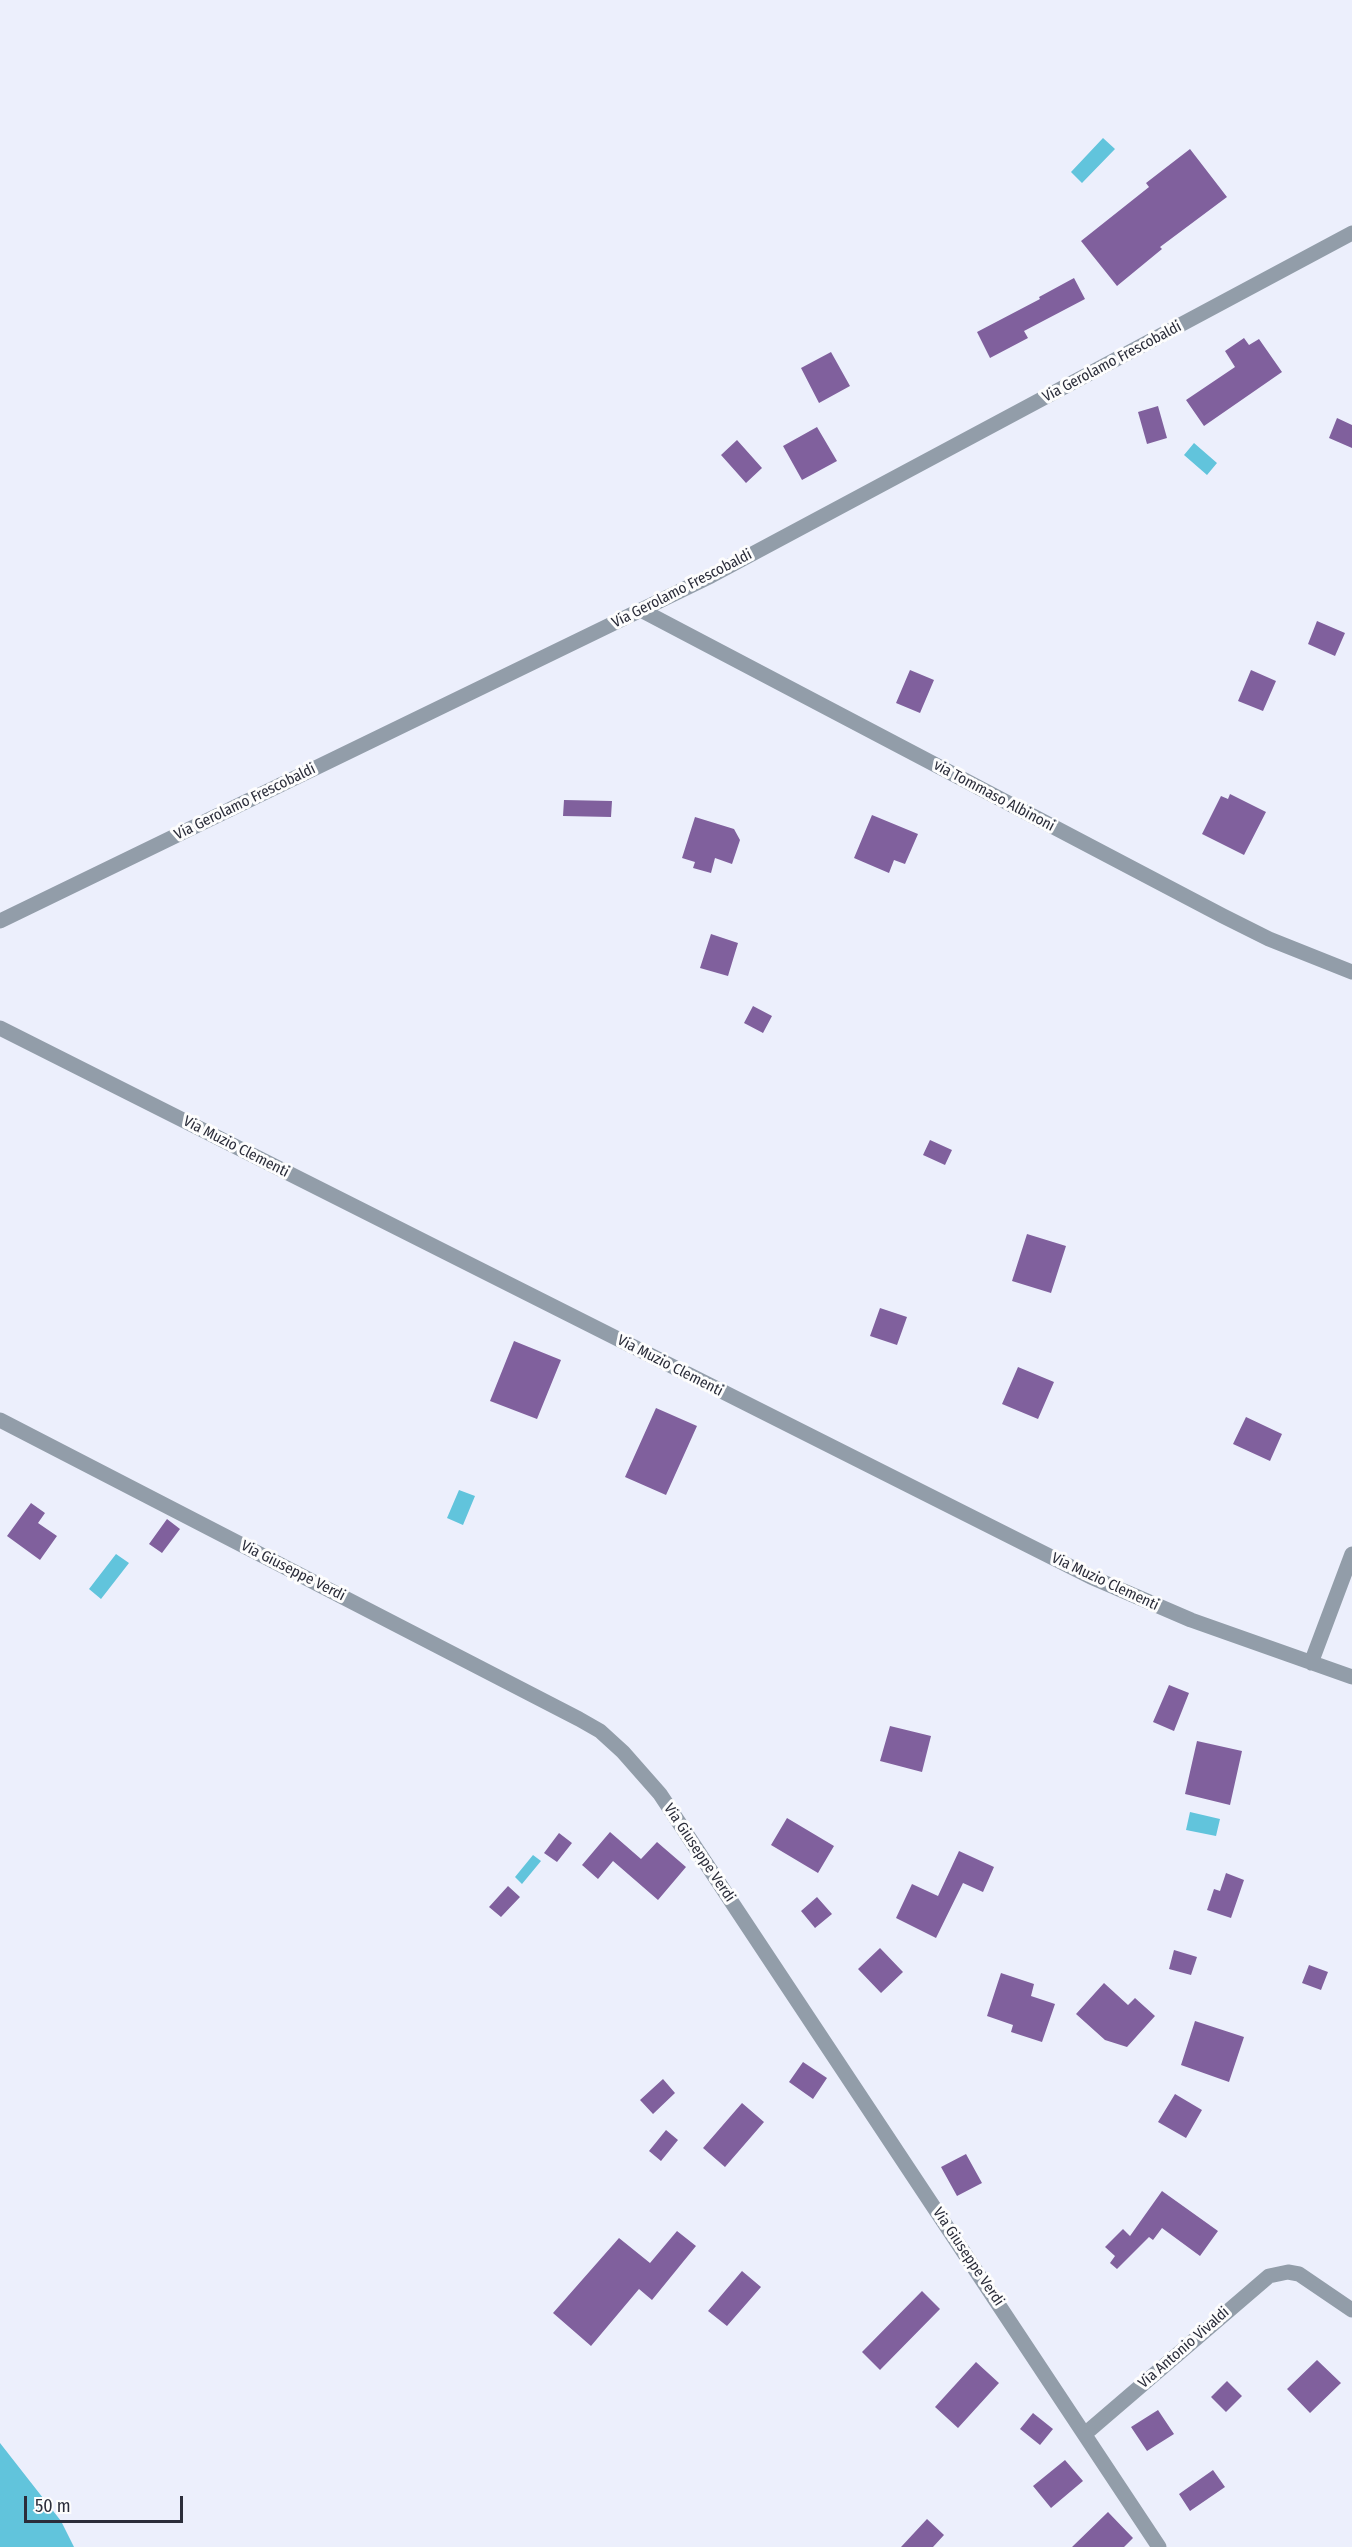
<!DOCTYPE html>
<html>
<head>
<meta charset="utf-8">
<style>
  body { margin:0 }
  #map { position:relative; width:1352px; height:2547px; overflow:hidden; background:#eceffc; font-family:"Fira Sans Condensed",sans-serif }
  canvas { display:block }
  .scale { position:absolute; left:24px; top:2496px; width:159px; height:27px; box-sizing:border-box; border:3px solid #2b2d3a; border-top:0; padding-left:8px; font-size:18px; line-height:21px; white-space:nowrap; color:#2b2d3a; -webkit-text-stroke:4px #fdfdfd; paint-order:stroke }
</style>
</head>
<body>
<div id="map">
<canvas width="1352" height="2547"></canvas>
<div class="scale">50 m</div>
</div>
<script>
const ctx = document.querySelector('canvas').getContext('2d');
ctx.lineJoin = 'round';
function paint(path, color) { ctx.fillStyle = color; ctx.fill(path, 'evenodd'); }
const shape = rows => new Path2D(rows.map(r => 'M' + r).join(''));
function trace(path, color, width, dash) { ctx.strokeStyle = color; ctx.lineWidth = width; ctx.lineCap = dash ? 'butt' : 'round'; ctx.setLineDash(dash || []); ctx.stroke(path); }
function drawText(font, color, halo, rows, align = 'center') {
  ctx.font = font + ' "Fira Sans Condensed",sans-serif'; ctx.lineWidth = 6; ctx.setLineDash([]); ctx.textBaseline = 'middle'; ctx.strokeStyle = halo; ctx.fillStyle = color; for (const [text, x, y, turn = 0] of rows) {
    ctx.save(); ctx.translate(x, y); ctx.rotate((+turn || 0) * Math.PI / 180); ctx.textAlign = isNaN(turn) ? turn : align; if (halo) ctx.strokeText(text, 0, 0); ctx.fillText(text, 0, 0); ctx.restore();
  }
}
paint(shape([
  [1103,138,1115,149,1082,183,1071,172],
  [1194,443,1217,463,1207,475,1184,455],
  [459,1490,475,1496,463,1525,447,1518],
  [116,1554,129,1563,101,1599,89,1589],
  [1190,1812,1220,1819,1216,1836,1186,1830],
  [533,1855,541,1861,522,1884,515,1877],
  [0,2443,61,2521,74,2547,0,2547]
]), '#61c4dc');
paint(shape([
  [1190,149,1227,197,1160,247,1162,249,1117,286,1081,241,1149,187,1146,183],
  [1074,278,1085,299,1024,331,1028,338,990,358,977,332,1040,299,1039,297],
  [1244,338,1249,345,1259,339,1282,372,1204,426,1186,400,1235,367,1225,351],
  [831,352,850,386,819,403,801,368],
  [1158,406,1167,438,1147,444,1138,412],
  [1337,418,1352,425,1352,448,1329,438],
  [817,427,837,461,802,480,783,446],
  [737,440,762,468,746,483,721,455],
  [1317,621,1345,633,1335,656,1308,644],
  [910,670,934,680,920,713,896,703],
  [1251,670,1276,681,1263,711,1238,701],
  [1230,794,1266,812,1244,855,1202,834,1221,796,1228,799],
  [564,800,612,801,611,817,563,816],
  [872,815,918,834,905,864,894,860,889,873,854,858],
  [695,817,734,829,740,840,732,864,715,858,711,873,693,868,695,862,682,858],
  [711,934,738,943,728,976,700,968],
  [753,1006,772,1016,763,1033,744,1023],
  [930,1140,952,1150,945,1165,923,1155],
  [1027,1234,1066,1246,1051,1293,1012,1281],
  [880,1308,907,1317,897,1345,870,1336],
  [514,1341,561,1360,537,1419,490,1401],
  [1018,1367,1054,1382,1038,1419,1002,1404],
  [656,1408,697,1426,666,1495,625,1477],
  [1246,1417,1282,1434,1270,1461,1233,1444],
  [31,1503,45,1513,38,1523,57,1536,40,1560,7,1536],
  [167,1519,180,1529,162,1553,149,1544],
  [1169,1685,1189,1693,1174,1731,1153,1722],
  [890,1726,931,1736,922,1772,880,1761],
  [1197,1741,1242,1751,1230,1805,1185,1794],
  [787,1818,834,1846,818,1873,771,1845],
  [610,1832,641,1859,657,1842,686,1867,658,1900,613,1861,598,1879,582,1865],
  [559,1833,572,1843,557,1862,544,1853],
  [959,1851,994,1867,983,1892,963,1883,936,1938,896,1918,912,1884,938,1896],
  [1226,1873,1244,1880,1231,1918,1207,1910,1214,1889,1220,1891],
  [508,1886,520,1897,501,1917,489,1907],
  [817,1897,832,1914,815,1928,801,1911],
  [880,1948,903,1972,881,1993,858,1969],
  [1174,1950,1197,1957,1191,1975,1169,1969],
  [1309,1965,1328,1972,1321,1990,1302,1983],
  [1001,1973,1034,1984,1031,1996,1055,2004,1042,2042,1011,2032,1013,2025,987,2016],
  [1104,1983,1128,2005,1135,1998,1155,2016,1127,2047,1105,2040,1076,2014],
  [1195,2021,1244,2037,1229,2082,1181,2065],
  [803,2062,827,2078,813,2099,789,2082],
  [663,2079,675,2093,653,2114,640,2100],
  [1175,2094,1202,2110,1186,2138,1158,2122],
  [742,2103,764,2122,725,2167,703,2148],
  [666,2130,678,2140,661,2161,649,2151],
  [966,2154,982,2183,957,2196,941,2167],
  [1162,2191,1218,2231,1200,2256,1162,2228,1153,2240,1149,2237,1117,2269,1110,2263,1115,2256,1105,2247,1123,2229,1130,2236],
  [677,2231,696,2246,652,2300,639,2289,591,2346,553,2313,619,2238,650,2263],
  [742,2271,761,2287,727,2326,708,2311],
  [922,2291,940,2309,880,2370,862,2352],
  [1317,2360,1341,2383,1310,2413,1287,2389],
  [976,2362,999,2383,958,2428,935,2407],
  [1227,2381,1242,2396,1226,2412,1211,2397],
  [1158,2410,1174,2434,1147,2451,1131,2427],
  [1033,2413,1053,2429,1040,2445,1020,2429],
  [1065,2460,1083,2481,1051,2508,1033,2486],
  [1213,2470,1225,2487,1190,2511,1179,2494],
  [1108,2512,1133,2538,1124,2547,1072,2547],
  [927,2519,944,2535,933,2547,901,2547]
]), '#80609d');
trace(shape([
  [641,610,1223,916,1269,939,1352,972],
  [0,921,711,576,1352,233],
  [0,1028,1091,1577,1191,1620,1352,1677],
  [0,1420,579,1719,600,1731,623,1752,660,1794,1159,2547],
  [1311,1663,1352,1554],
  [1086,2433,1269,2276,1288,2272,1299,2274,1352,2310]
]), '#929da9', 15);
drawText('15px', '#2b2d3a', '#fdfdfd', [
  ["Via Gerolamo Frescobaldi",1112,362,-28],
  ["Via Gerolamo Frescobaldi",682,589,-27],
  ["via Tommaso Albinoni",994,796,28],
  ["Via Gerolamo Frescobaldi",245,802,-26],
  ["Via Muzio Clementi",236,1147,27],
  ["Via Muzio Clementi",670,1366,27],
  ["Via Giuseppe Verdi",293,1571,27],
  ["Via Muzio Clementi",1105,1582,25],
  ["Via Giuseppe Verdi",699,1853,56],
  ["Via Giuseppe Verdi",968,2257,56],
  ["Via Antonio Vivaldi",1184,2348,-41]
]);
</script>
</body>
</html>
